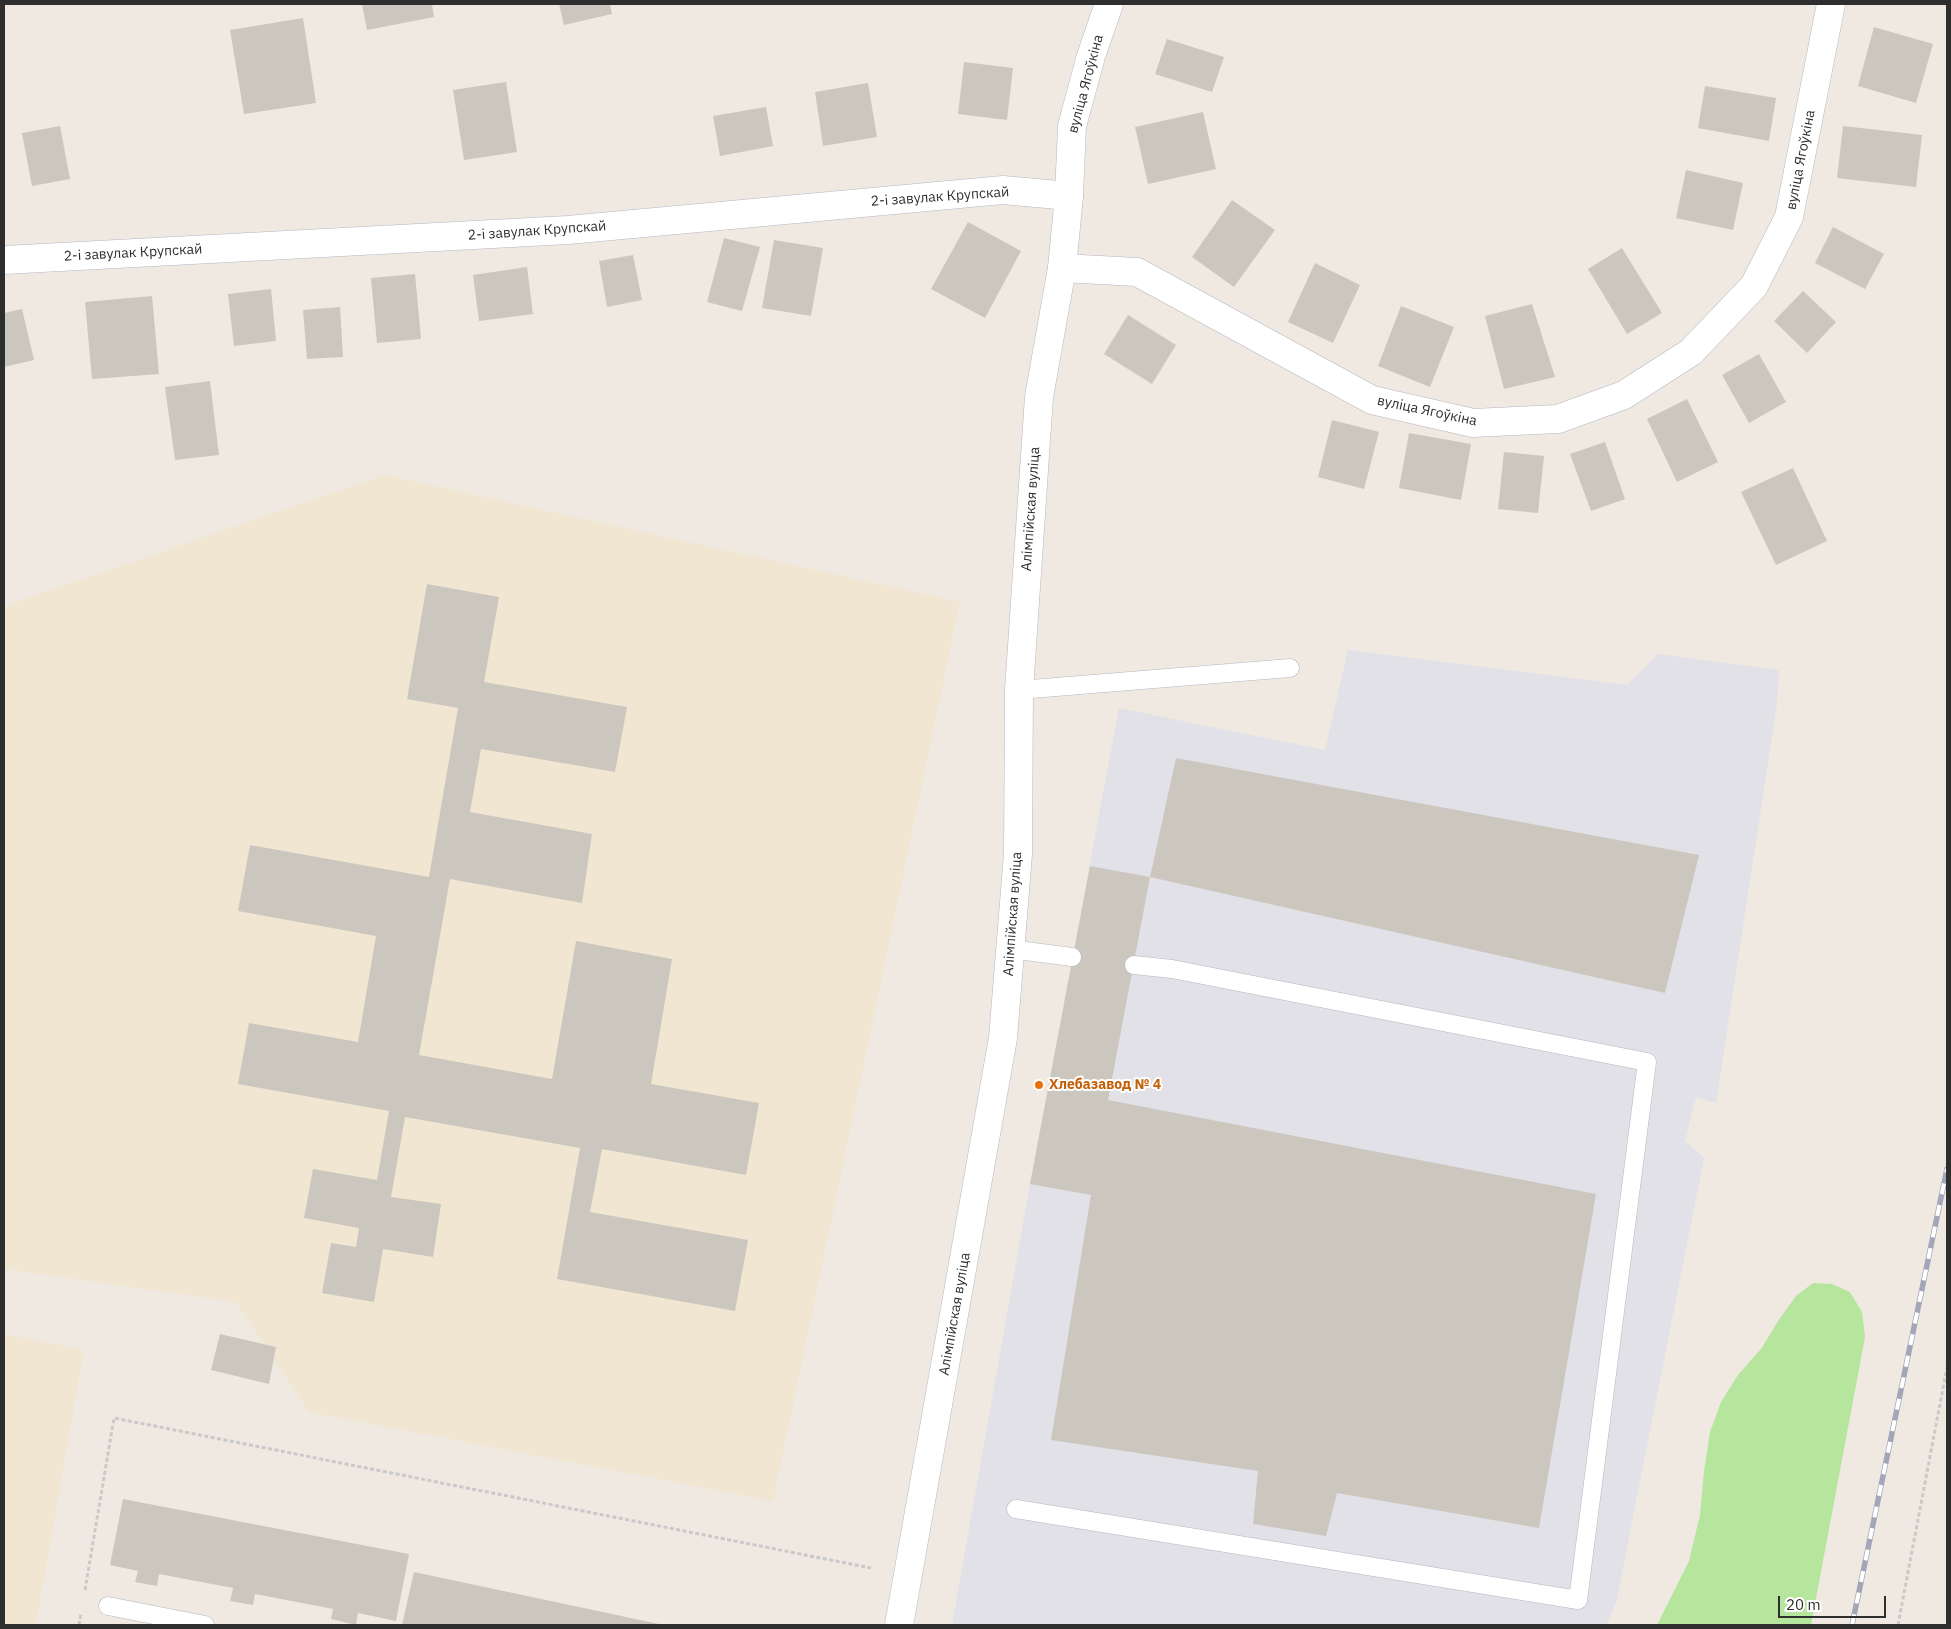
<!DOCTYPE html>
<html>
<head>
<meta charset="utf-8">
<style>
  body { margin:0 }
  #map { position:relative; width:1951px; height:1629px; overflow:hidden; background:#efe9e1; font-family:"IBM Plex Sans",sans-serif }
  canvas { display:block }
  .frame { position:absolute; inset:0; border:5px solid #2e2e2e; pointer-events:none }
  .scale { position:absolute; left:1778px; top:1596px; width:108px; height:22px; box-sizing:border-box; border:2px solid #2e2e2e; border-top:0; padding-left:6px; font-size:15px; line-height:18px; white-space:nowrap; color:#2e2e2e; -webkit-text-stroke:4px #fff; paint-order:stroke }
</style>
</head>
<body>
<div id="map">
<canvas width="1951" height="1629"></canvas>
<div class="frame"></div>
<div class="scale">20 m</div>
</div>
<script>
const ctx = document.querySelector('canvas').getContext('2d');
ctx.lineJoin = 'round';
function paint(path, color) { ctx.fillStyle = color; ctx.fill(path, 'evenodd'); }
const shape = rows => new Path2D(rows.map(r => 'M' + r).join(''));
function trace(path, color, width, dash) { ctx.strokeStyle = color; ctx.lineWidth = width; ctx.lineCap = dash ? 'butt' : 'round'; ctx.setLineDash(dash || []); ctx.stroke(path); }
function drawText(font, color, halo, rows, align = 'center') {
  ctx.font = font + ' "IBM Plex Sans",sans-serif'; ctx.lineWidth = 4; ctx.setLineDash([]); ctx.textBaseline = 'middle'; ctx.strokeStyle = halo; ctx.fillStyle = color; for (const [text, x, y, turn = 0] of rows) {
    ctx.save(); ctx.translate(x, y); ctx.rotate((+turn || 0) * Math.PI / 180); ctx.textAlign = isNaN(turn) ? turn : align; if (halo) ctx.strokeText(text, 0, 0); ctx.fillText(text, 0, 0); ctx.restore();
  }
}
paint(shape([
  [1348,650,1627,685,1658,654,1779,670,1777,704,1716,1103,1696,1097,1685,1141,1704,1158,1616,1603,1606,1625,952,1625,1030,1184,1119,708,1325,750]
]), '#e3e1e8');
paint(shape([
  [385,475,960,602,773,1501,309,1412,236,1302,4,1269,4,606],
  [4,1334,84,1350,36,1625,4,1625]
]), '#f0e6d1');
paint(shape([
  [1813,1283,1832,1284,1850,1292,1862,1312,1865,1337,1811,1625,1657,1625,1689,1561,1700,1515,1704,1471,1710,1432,1721,1402,1738,1375,1761,1349,1780,1318,1796,1296]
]), '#b6e59e');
paint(shape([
  [362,4,432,4,434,17,367,30],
  [559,4,610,4,612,14,564,25],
  [303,18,316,103,244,114,230,30],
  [1874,27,1933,44,1916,103,1858,86],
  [1167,39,1224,57,1212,92,1155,74],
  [964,62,1013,68,1007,120,958,114],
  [506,82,517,152,464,160,453,90],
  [868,83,877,137,823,146,815,92],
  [1705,86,1776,98,1769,141,1698,128],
  [766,107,773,146,720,156,713,116],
  [1203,112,1216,169,1148,184,1135,127],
  [60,126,70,179,32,186,22,133],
  [1843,126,1922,135,1916,187,1837,178],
  [1686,170,1743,183,1733,230,1676,218],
  [1232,200,1275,230,1234,287,1192,257],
  [968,222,1021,251,985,318,931,289],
  [1833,227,1884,254,1865,289,1815,263],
  [724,238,760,247,742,311,707,302],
  [774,240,823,248,811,316,762,308],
  [1622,248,1662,313,1627,334,1588,269],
  [633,255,642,300,607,307,599,261],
  [1315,263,1360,285,1333,343,1288,322],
  [527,267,533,314,479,321,473,275],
  [415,274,421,339,377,343,371,278],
  [271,289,276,341,234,346,228,294],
  [1803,291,1836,322,1807,353,1774,321],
  [152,296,159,374,92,379,85,302],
  [1532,304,1555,377,1504,389,1485,316],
  [1401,306,1454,327,1430,387,1378,366],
  [340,307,343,357,307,359,303,310],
  [22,309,34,360,4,367,4,313],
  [1128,315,1176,345,1152,384,1104,354],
  [1759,354,1786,402,1749,423,1722,375],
  [210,381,219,455,175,460,165,387],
  [1687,399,1718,462,1677,482,1647,419],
  [1332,420,1379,432,1364,489,1318,477],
  [1409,433,1471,444,1461,500,1399,488],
  [1605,442,1625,499,1591,511,1570,454],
  [1504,452,1544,456,1538,513,1498,509],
  [1793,468,1827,541,1776,565,1741,492],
  [427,584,499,597,484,682,627,707,615,772,481,749,470,812,592,834,582,903,450,879,419,1055,552,1079,576,941,672,959,651,1084,759,1103,746,1175,602,1149,590,1212,748,1240,735,1311,557,1279,580,1148,405,1117,391,1197,441,1204,433,1257,383,1249,374,1302,322,1293,331,1243,356,1247,359,1228,304,1218,313,1169,377,1180,389,1111,238,1084,249,1023,358,1042,376,936,238,911,250,845,429,877,458,708,407,699],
  [1176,758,1699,855,1665,993,1150,877],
  [1090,866,1150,877,1108,1100,1596,1194,1539,1528,1337,1493,1326,1536,1253,1524,1258,1471,1051,1440,1091,1195,1030,1184],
  [220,1334,276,1347,269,1384,211,1370],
  [123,1499,409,1554,396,1621,358,1613,356,1625,331,1619,333,1609,255,1594,253,1605,230,1601,233,1588,159,1574,157,1586,135,1582,138,1571,110,1565],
  [414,1572,659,1624,659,1625,402,1625]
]), '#cbc7bf');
const lane = shape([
  [1019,690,1290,668],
  [1010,949,1072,957],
  [1016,1509,1578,1600,1647,1062,1172,969,1134,965],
  [108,1606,205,1625]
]);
const street = shape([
  [4,260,568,230,1003,190,1069,196],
  [1062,268,1137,272,1372,400,1473,423,1558,419,1624,395,1691,352,1754,286,1789,217,1831,4]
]);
const secondary = shape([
  [899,1625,1003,1038,1018,854,1019,690,1039,397,1062,268,1069,196,1072,126,1091,56,1109,4]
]);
trace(lane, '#b4b7c1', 19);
trace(street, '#b4b7c1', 29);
trace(secondary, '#b4b7c1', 29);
trace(shape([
  [85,1590,114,1418,871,1568],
  [79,1625,81,1613],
  [1898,1625,1947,1367]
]), '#c9c9c9', 3, [4, 2.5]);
trace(lane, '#fff', 18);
trace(street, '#fff', 28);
trace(secondary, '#fff', 28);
const rail = shape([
  [1852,1625,1947,1169]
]);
trace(rail, '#a3a6b8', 5.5);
trace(rail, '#fff', 4, [11]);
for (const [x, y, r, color] of [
  [1039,1085,5,"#e8710a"]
]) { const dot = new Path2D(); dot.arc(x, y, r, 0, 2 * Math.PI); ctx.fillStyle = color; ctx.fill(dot); trace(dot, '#fff', 2); }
drawText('14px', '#2e2e2e', '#fff', [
  ["вуліца Ягоўкіна",1086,84,-75],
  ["вуліца Ягоўкіна",1801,160,-79],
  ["2-і завулак Крупскай",940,197,-4],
  ["2-і завулак Крупскай",537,231,-4],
  ["2-і завулак Крупскай",133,253,-3],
  ["вуліца Ягоўкіна",1427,411,12],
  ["Алімпійская вуліца",1031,509,-86],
  ["Алімпійская вуліца",1013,914,-86],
  ["Алімпійская вуліца",955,1314,-80]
]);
drawText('bold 14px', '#c56008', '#fff', [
  ["Хлебазавод № 4",1049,1085]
], 'left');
</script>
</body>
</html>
